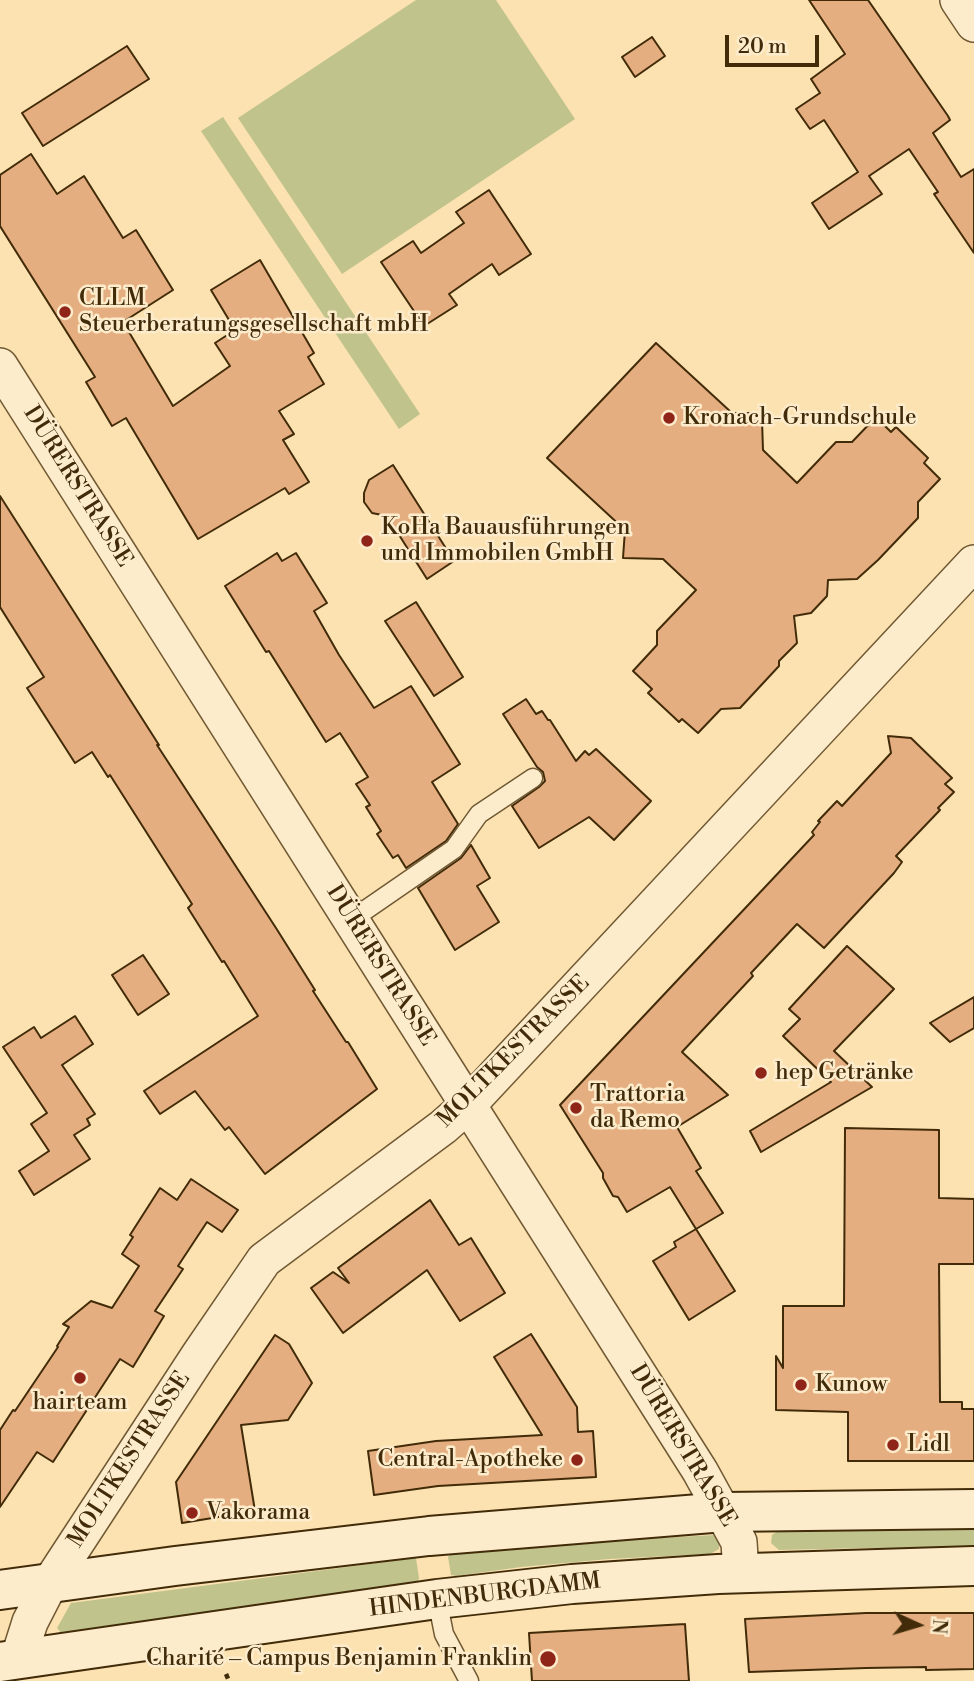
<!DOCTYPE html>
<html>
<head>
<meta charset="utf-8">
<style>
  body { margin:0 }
  #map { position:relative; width:974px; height:1681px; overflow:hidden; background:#fce2b1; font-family:"Libre Bodoni",serif }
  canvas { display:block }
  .north { position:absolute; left:883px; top:1590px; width:70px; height:70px; -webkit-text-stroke:5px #fdeccc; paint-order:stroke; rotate:94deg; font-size:19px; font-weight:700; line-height:28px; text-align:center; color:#412b09 }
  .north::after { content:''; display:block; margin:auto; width:24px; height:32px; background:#412b09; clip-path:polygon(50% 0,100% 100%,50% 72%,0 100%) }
  .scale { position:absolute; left:725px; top:35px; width:94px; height:32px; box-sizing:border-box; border:4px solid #412b09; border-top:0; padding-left:9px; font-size:21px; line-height:24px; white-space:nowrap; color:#412b09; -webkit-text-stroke:5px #fdeccc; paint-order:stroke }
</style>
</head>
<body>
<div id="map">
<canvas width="974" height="1681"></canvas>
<div class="north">N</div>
<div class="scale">20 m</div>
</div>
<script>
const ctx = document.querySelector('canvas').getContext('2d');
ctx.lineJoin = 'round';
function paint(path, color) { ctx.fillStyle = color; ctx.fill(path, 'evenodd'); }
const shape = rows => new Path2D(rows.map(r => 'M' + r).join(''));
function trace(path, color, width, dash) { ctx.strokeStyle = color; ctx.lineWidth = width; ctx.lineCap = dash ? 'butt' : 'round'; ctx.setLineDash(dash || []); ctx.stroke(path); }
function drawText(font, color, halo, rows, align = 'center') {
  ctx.font = font + ' "Libre Bodoni",serif'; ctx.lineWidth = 5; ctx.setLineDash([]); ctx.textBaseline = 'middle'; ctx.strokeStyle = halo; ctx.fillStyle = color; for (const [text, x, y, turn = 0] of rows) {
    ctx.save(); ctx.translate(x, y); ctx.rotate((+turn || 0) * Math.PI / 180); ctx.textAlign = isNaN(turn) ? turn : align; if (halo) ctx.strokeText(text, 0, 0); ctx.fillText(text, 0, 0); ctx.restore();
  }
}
paint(shape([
  [416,0,496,0,575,119,342,274,238,118],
  [223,117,420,414,399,429,201,131],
  [891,1528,974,1529,974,1548,866,1548,779,1550,771,1543,772,1535,778,1531],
  [715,1535,719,1539,719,1549,710,1554,609,1559,521,1567,456,1576,451,1575,448,1557,451,1553,567,1543],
  [416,1558,419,1578,418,1581,62,1634,57,1628,71,1603]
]), '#c0c38b');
const building = shape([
  [809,0,868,0,948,116,950,120,933,133,961,177,974,169,974,253,934,194,938,192,909,149,869,176,882,194,829,229,812,203,858,172,824,120,810,129,796,109,820,93,811,79,845,54,809,0],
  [652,37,665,56,635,77,622,57,652,37],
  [127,46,149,79,43,146,22,113,127,46],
  [31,154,57,194,84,176,123,238,136,230,173,290,123,322,173,406,230,366,215,343,235,330,211,290,260,260,314,353,308,357,324,384,279,411,294,434,283,440,309,482,289,494,285,488,198,539,126,418,112,426,86,382,95,377,0,226,0,175,31,154],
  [489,190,531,254,499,275,492,264,449,294,457,305,424,326,381,262,413,241,421,253,464,223,456,212,489,190],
  [656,343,732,413,755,413,762,420,763,450,797,483,836,442,852,442,876,417,891,432,896,427,928,458,924,463,940,479,918,502,918,518,878,560,857,579,828,580,827,596,811,613,794,616,797,643,779,661,779,666,740,708,721,709,698,733,682,719,679,722,648,693,652,689,633,671,657,645,657,631,696,590,663,559,623,558,625,530,547,458,656,343],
  [393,465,454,561,427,579,387,516,372,513,364,502,364,493,369,480,393,465],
  [0,496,159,745,157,745,276,928,315,990,313,991,346,1042,348,1042,377,1089,265,1174,229,1127,225,1130,195,1091,160,1114,144,1091,258,1016,224,961,222,962,188,908,192,904,110,775,108,777,92,752,75,763,27,688,44,677,0,607,0,496],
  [277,553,282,561,296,553,327,603,314,611,339,655,374,708,411,686,460,764,432,782,458,824,446,841,406,868,398,855,393,858,377,834,381,831,366,807,370,805,356,784,368,777,340,733,326,742,269,651,266,652,225,586,277,553],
  [416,602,463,677,434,696,385,621,416,602],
  [526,699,536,714,542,711,548,720,550,720,576,761,585,751,589,755,596,749,651,801,614,840,589,817,539,848,512,806,539,787,545,781,543,772,537,767,503,714,526,699],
  [888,736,911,738,952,778,945,784,954,792,938,808,940,810,896,856,902,862,894,873,824,948,797,924,751,973,753,976,682,1052,728,1095,677,1127,701,1168,696,1171,723,1213,696,1229,670,1187,627,1212,618,1197,613,1196,603,1178,603,1173,560,1105,814,835,812,832,820,822,818,821,837,801,842,806,891,753,888,736],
  [471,845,490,878,477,886,499,922,455,950,418,888,461,858,471,845],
  [847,946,894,989,834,1051,872,1087,761,1152,750,1131,831,1082,783,1036,800,1019,789,1009,847,946],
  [143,955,169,994,138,1015,112,975,143,955],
  [974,997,974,1028,950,1042,930,1023,974,997],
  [75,1016,93,1044,62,1065,95,1114,87,1119,90,1125,74,1135,90,1159,34,1195,19,1171,49,1151,31,1124,47,1113,3,1047,34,1027,41,1038,75,1016],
  [845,1128,939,1130,939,1198,974,1199,974,1264,939,1264,940,1402,962,1402,962,1409,974,1409,974,1461,848,1461,848,1412,776,1410,776,1356,783,1368,783,1306,844,1306,845,1128],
  [191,1179,238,1210,222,1232,207,1222,178,1266,183,1269,155,1311,164,1316,133,1367,120,1359,53,1462,37,1452,0,1507,0,1430,13,1410,15,1411,58,1347,57,1346,69,1327,63,1324,91,1301,112,1308,139,1266,122,1254,133,1237,130,1235,160,1188,177,1200,191,1179],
  [430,1200,459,1245,471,1238,505,1293,460,1321,427,1270,343,1333,311,1288,333,1272,349,1283,338,1268,430,1200],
  [696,1229,735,1291,689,1320,653,1261,676,1247,674,1242,696,1229],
  [531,1334,577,1407,578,1432,593,1431,596,1477,438,1486,374,1495,368,1451,436,1441,542,1435,494,1357,531,1334],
  [275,1335,289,1344,312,1383,288,1420,241,1425,255,1511,182,1523,176,1482,275,1335],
  [866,1613,974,1613,974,1669,926,1670,926,1667,866,1668,749,1672,745,1619,866,1613],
  [685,1624,689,1681,532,1681,529,1633,685,1624]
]);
paint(building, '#e5ae80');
trace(building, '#412b09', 2);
const service = shape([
  [351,920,454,849,479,814,533,778],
  [437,1599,444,1634,469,1681]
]);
const minor = shape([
  [958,0,974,24],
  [0,366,700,1471,739,1542,741,1573],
  [18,1660,30,1622,50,1583,199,1355,264,1260,443,1127,468,1105,974,563]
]);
const secondary = shape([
  [0,1590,175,1566,429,1536,724,1512,974,1509],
  [0,1662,437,1599,572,1584,718,1574,974,1566]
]);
trace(service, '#705933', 21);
trace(minor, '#705933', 38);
trace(secondary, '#412b09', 42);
trace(shape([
  [226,1674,229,1681]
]), '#412b09', 4.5, [5, 3.5]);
trace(service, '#fdeccc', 18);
trace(minor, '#fdeccc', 35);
trace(secondary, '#fdeccc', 38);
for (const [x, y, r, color] of [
  [65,312,7,"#8f2418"],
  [669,418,7,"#8f2418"],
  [367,541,7,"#8f2418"],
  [761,1073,7,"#8f2418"],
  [576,1108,7,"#8f2418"],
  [80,1378,7,"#8f2418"],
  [801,1385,7,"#8f2418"],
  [893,1445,7,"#8f2418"],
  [577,1460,7,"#8f2418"],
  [192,1513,7,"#8f2418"],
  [548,1659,9,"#8f2418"]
]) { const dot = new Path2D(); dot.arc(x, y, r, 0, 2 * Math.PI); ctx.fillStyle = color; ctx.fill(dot); trace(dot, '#fdeccc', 2.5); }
drawText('23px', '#412b09', '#fdeccc', [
  ["CLLM",79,299],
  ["Steuerberatungsgesellschaft mbH",79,325],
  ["Kronach-Grundschule",683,418],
  ["KoHa Bauausführungen",381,528],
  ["und Immobilen GmbH",381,554],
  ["hep Getränke",775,1073],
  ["Trattoria",590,1095],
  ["da Remo",590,1121],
  ["Kunow",815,1385],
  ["hairteam",80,1403,"center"],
  ["Lidl",907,1445],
  ["Central-Apotheke",563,1460,"right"],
  ["Vakorama",206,1513],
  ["Charité – Campus Benjamin Franklin",532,1659,"right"]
], 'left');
drawText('23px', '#412b09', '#fdeccc', [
  ["DÜRERSTRASSE",77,487,58],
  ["DÜRERSTRASSE",380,966,58],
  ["MOLTKESTRASSE",514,1052,-45],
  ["DÜRERSTRASSE",682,1446,59],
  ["MOLTKESTRASSE",130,1460,-57],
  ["HINDENBURGDAMM",485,1596,-7]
]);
</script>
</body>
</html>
